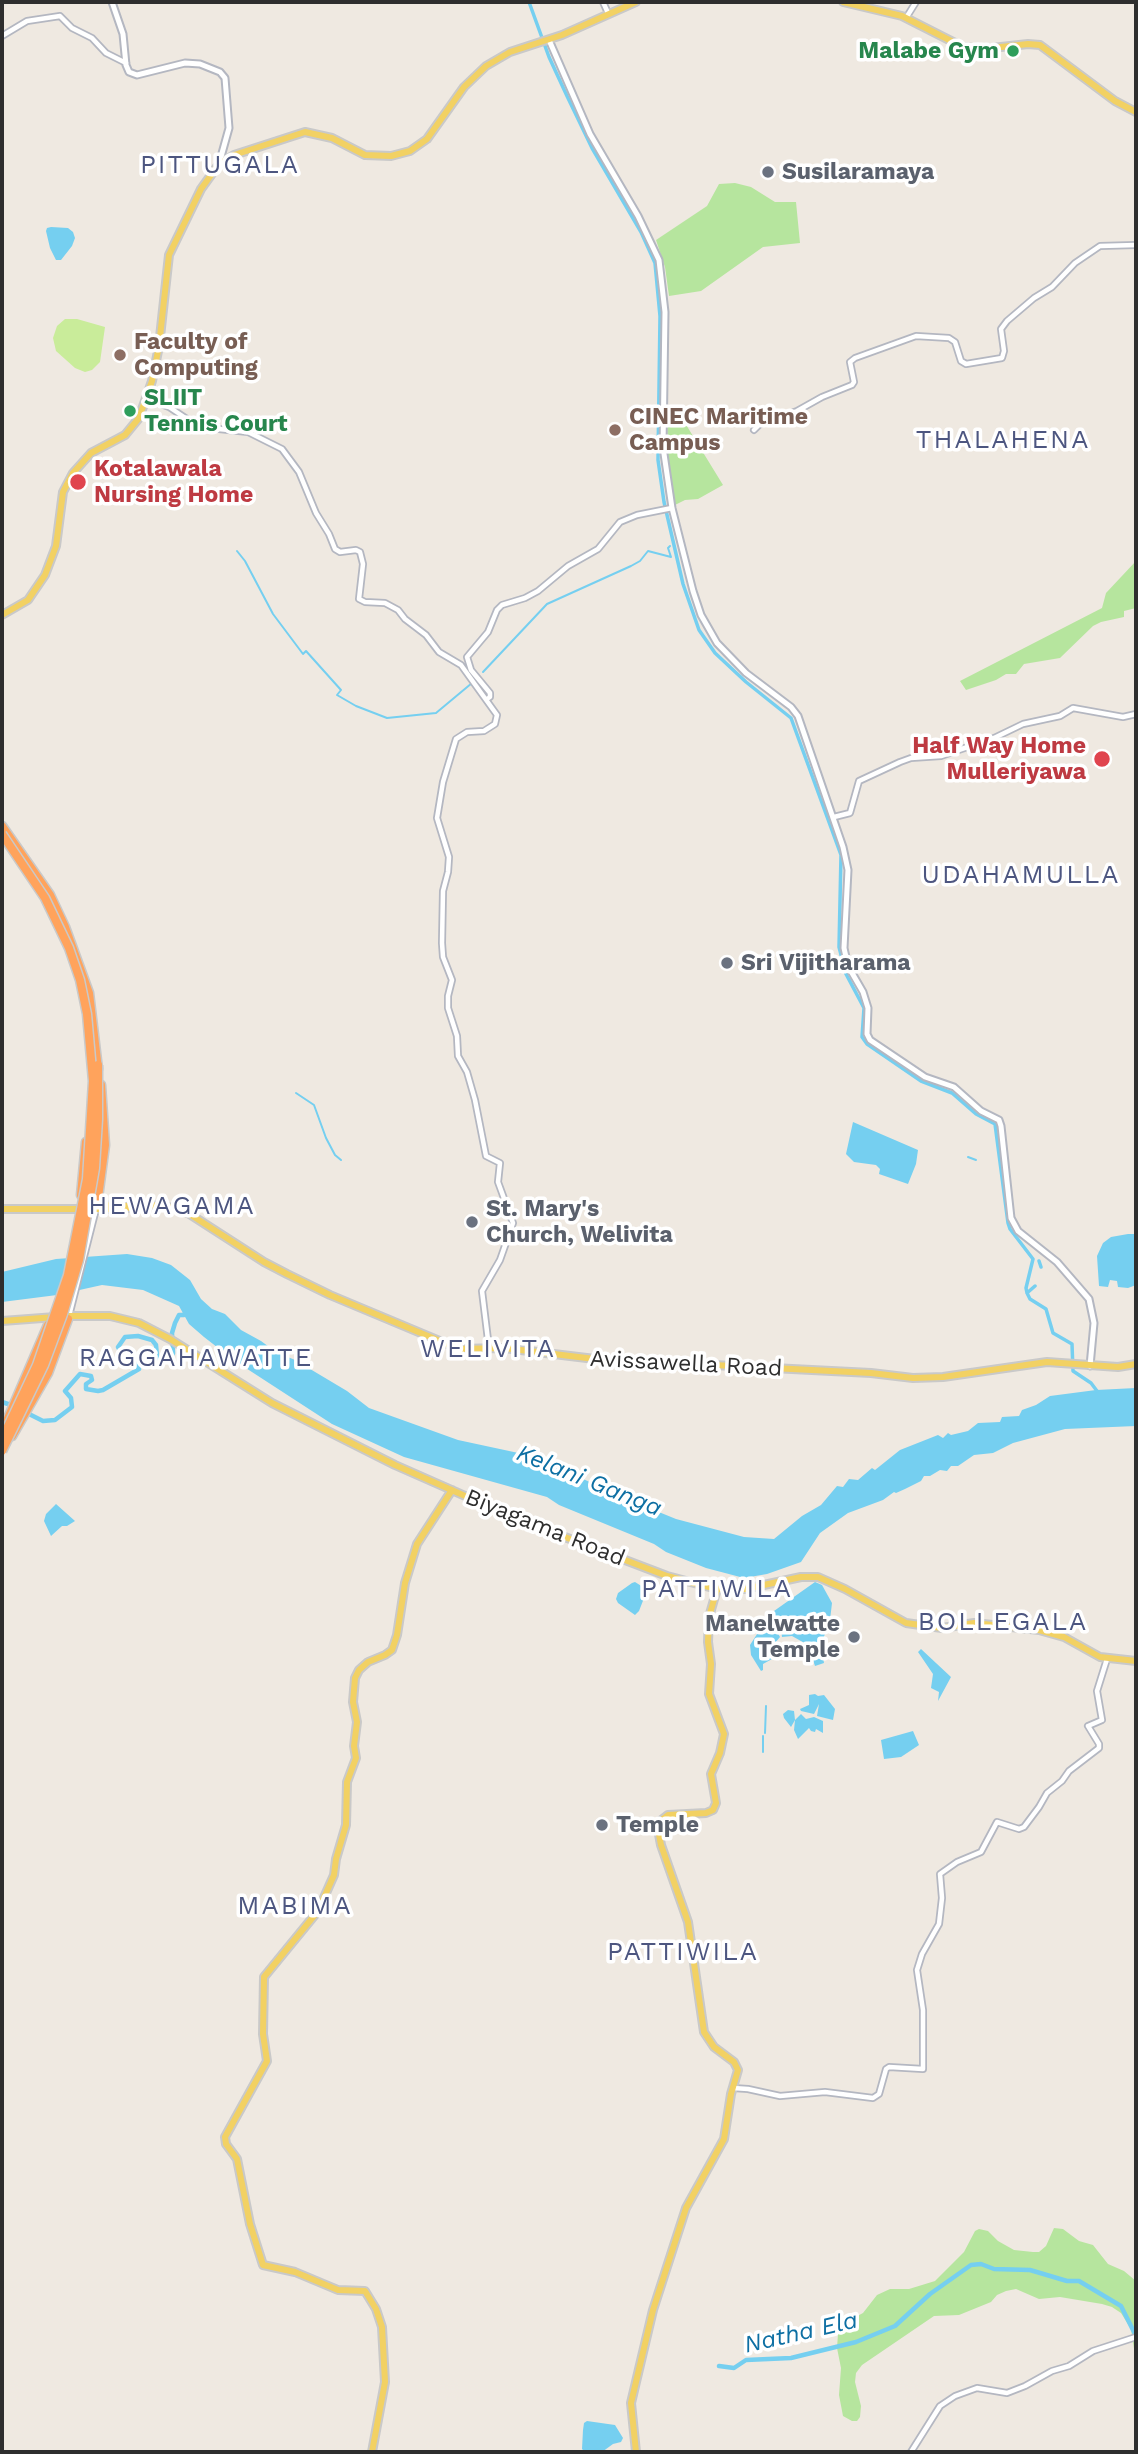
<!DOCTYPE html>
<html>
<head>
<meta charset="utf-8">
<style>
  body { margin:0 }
  #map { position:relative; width:1138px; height:2454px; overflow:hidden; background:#efe9e1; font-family:"Work Sans",sans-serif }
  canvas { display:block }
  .frame { position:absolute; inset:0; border:4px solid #2e2e2e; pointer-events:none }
</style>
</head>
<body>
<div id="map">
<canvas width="1138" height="2454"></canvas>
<div class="frame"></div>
</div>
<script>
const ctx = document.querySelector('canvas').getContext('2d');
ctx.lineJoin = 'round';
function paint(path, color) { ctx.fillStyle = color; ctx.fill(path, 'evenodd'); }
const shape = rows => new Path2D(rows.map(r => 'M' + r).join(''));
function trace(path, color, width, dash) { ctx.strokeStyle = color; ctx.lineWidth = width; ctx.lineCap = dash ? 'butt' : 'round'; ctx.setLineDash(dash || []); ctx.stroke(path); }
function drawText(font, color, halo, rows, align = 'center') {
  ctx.font = font + ' "Work Sans",sans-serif'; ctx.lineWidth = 7; ctx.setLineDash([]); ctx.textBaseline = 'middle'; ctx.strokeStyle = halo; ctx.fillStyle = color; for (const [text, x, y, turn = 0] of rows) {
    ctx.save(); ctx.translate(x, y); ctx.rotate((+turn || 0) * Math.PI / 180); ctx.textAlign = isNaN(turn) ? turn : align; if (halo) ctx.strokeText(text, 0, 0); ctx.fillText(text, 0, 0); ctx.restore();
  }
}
paint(shape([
  [735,183,751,187,775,202,796,202,800,243,763,247,701,291,669,296,665,267,656,240,707,206,719,184],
  [667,405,682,407,685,423,723,485,698,499,685,500,675,505,668,461],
  [1136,561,1136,608,1124,611,1124,617,1101,622,1093,626,1060,658,1024,664,1016,674,1006,674,996,680,966,690,960,681,1102,608,1106,593],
  [1054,2228,1063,2229,1079,2241,1093,2245,1108,2264,1124,2271,1136,2281,1136,2362,1131,2329,1121,2313,1112,2307,1102,2304,1060,2297,1039,2299,1016,2289,1006,2291,997,2295,991,2302,959,2315,934,2316,862,2365,856,2373,855,2382,861,2406,860,2417,857,2421,852,2421,843,2416,839,2395,841,2368,837,2348,838,2334,846,2322,863,2313,877,2295,890,2289,909,2289,935,2281,964,2252,975,2231,979,2229,988,2231,998,2241,1014,2250,1033,2252,1039,2252,1046,2246]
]), '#b6e59e');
paint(shape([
  [65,319,77,319,105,327,100,362,92,370,85,372,75,368,56,351,53,338,57,326]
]), '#c9ec9a');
paint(shape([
  [51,227,68,228,73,232,75,238,72,246,61,260,56,260,50,248,46,231,47,228],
  [853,1122,918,1150,916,1164,908,1184,879,1174,880,1169,876,1165,854,1162,846,1154],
  [1128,1234,1136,1234,1136,1285,1128,1288,1118,1287,1117,1281,1110,1280,1108,1287,1099,1286,1097,1256,1103,1243,1111,1237],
  [127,1254,152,1258,171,1265,190,1280,201,1299,212,1309,225,1314,241,1330,261,1341,276,1352,295,1360,347,1391,369,1408,458,1440,537,1457,617,1495,676,1519,744,1537,774,1539,802,1516,821,1505,837,1486,843,1487,849,1479,858,1480,872,1468,875,1470,900,1450,938,1435,943,1438,948,1433,951,1435,968,1431,978,1423,1000,1422,1002,1417,1019,1416,1022,1410,1036,1405,1050,1396,1096,1390,1136,1388,1136,1426,1065,1429,1013,1443,993,1453,974,1455,958,1466,951,1466,947,1471,940,1470,930,1476,924,1476,921,1481,905,1489,896,1493,894,1492,883,1500,848,1513,820,1533,801,1562,767,1574,744,1578,706,1568,666,1552,654,1544,559,1505,547,1497,404,1457,332,1424,235,1361,204,1337,189,1324,179,1306,143,1290,102,1285,57,1295,2,1302,2,1272,56,1259],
  [56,1504,75,1521,67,1526,62,1526,51,1536,44,1521,46,1514],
  [635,1582,643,1587,646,1593,639,1611,635,1615,618,1603,616,1599,618,1593,632,1583],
  [815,1582,822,1585,832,1603,830,1620,821,1645,824,1663,815,1666,808,1645,792,1636,782,1637,781,1628,776,1630,780,1637,775,1643,772,1659,763,1664,763,1670,761,1671,751,1655,750,1645,759,1631,773,1618,774,1611],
  [921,1649,951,1677,938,1701,939,1692,931,1688,933,1674,918,1652],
  [815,1694,818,1696,824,1695,835,1709,833,1720,817,1716,819,1704,814,1714,801,1711,800,1709,809,1705,809,1695],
  [788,1710,794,1711,795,1720,801,1714,806,1719,814,1717,823,1721,823,1733,816,1729,815,1732,811,1731,809,1728,798,1739,794,1730,795,1720,791,1727,784,1718,783,1714],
  [913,1731,919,1745,901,1757,884,1759,881,1740],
  [587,2421,615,2425,623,2438,621,2442,613,2444,602,2452,585,2452,582,2449,583,2430,584,2423]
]), '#75cff0');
trace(shape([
  [237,551,245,561,273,614,303,654,306,651,341,690,337,695,356,706,387,718,436,713,472,683],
  [483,672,547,604,631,566,640,561,648,551,671,557,668,548,670,546],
  [296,1093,314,1105,326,1138,335,1155,341,1160],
  [968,1157,976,1160],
  [765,1733,766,1706],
  [763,1752,763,1736]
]), '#75cff0', 2);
trace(shape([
  [529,2,549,57,567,96,592,148,641,232,655,263,660,316,658,460,664,502,683,584,699,630,715,653,746,682,791,718,841,855,839,947,846,974,864,1008,862,1037,867,1044,921,1081,952,1093,976,1114,995,1124,1008,1223,1010,1229,1033,1259,1026,1288,1027,1293,1030,1299,1046,1309,1053,1333,1072,1344,1073,1371,1091,1383,1097,1391],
  [1039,1261,1041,1267],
  [1027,1293,1035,1286]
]), '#75cff0', 3.5);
trace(shape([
  [2,1402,14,1406],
  [25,1412,43,1421,55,1420,72,1407,71,1398,65,1391,80,1374,91,1376,92,1380,86,1384,86,1389,98,1391,103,1390,139,1369,135,1362,121,1352,118,1347,125,1337,138,1336,152,1340,156,1345,157,1356,160,1361,170,1360,173,1353,172,1333,175,1323,179,1315,184,1315,185,1313],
  [719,2366,734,2368,746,2360,791,2358,856,2342,895,2326,930,2294,971,2265,981,2264,994,2269,1030,2270,1067,2281,1079,2281,1121,2306,1136,2336]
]), '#75cff0', 4.5);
const tertiary = shape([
  [603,2,608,13],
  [906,18,916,2],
  [2,36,27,21,60,16,72,28,92,38,106,53,126,63],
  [146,399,169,407,193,423,209,428,248,432,282,449,299,472,316,513,329,534,335,549,340,552,356,550,360,552,363,564,359,599,365,602,385,603,398,610,405,619,426,635,439,652,461,665,497,715,495,724,484,731,467,732,456,739,443,782,437,818,449,857,448,872,443,891,442,943,443,957,452,980,448,996,448,1008,457,1036,458,1056,467,1072,475,1100,486,1156,500,1163,498,1182,513,1223,500,1260,482,1291,489,1348],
  [754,430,760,424,797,411,822,397,852,385,854,382,850,362,855,358,916,336,949,338,955,342,961,361,966,364,1002,358,1004,351,1001,329,1007,321,1034,298,1052,287,1075,263,1100,246,1136,245],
  [487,699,490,697,490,693,471,670,467,657,488,632,497,610,502,605,525,598,538,591,568,566,598,549,620,522,637,515,672,508],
  [834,817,850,813,859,781,900,762,911,758,941,756,994,738,1023,724,1060,716,1073,708,1123,717,1136,714],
  [69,1316,96,1209],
  [733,2088,748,2089,780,2096,825,2092,873,2098,879,2094,886,2069,889,2067,923,2069,923,2010,917,1970,922,1954,939,1924,942,1898,940,1874,957,1862,981,1852,997,1822,1019,1829,1024,1827,1039,1807,1047,1793,1062,1781,1069,1771,1099,1748,1099,1744,1088,1726,1102,1720,1097,1691,1107,1659],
  [911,2452,940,2406,955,2396,977,2388,1007,2393,1025,2386,1052,2371,1069,2366,1093,2351,1136,2337]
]);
const secondary = shape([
  [112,2,123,34,126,65,129,72,137,75,185,63,200,64,220,72,225,78,229,128,219,164],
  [549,40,590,134,638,216,659,260,665,312,663,447,672,508,693,591,701,615,717,643,746,673,791,707,798,716,843,847,848,870,844,948,848,966,863,992,868,1008,867,1034,870,1040,925,1077,954,1087,981,1111,999,1120,1001,1126,1011,1218,1018,1231,1057,1262,1089,1299,1094,1323,1090,1366]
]);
const primary = shape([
  [843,2,902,16,963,47,983,49,1028,44,1040,45,1115,101,1136,112],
  [2,615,28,600,45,575,56,546,63,492,73,473,91,453,125,435,139,418,152,381,159,346,169,255,201,189,219,164,234,155,305,132,332,138,365,155,391,156,410,151,427,139,464,87,486,66,510,52,562,35,636,2],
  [97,1205,128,1206],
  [2,1209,118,1209,150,1205,174,1208,188,1213,264,1262,287,1274,330,1295,459,1349,504,1348,595,1359,871,1373,913,1378,943,1377,1047,1362,1118,1367,1136,1364],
  [2,1321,69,1316,110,1316,139,1323,170,1339,272,1403,395,1465,515,1518,667,1576,717,1589,745,1589,801,1577,818,1577,845,1589,906,1623,942,1628,974,1623,1039,1630,1064,1637,1100,1657,1136,1661],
  [372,2452,385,2382,382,2327,376,2309,365,2291,338,2290,295,2272,263,2265,250,2224,237,2159,226,2144,225,2137,267,2061,263,2034,264,1977,318,1911,334,1875,336,1859,346,1825,347,1782,356,1758,354,1746,357,1722,353,1702,355,1678,359,1670,368,1662,385,1655,392,1650,397,1635,405,1583,417,1544,452,1490],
  [636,2452,631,2403,653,2310,686,2208,724,2139,731,2094,738,2070,734,2062,714,2047,704,2032,688,1922,661,1845,658,1829,659,1822,668,1815,706,1813,713,1810,716,1803,711,1774,720,1753,724,1734,709,1694,711,1664,708,1642,709,1617,717,1589]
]);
const motorway = shape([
  [2,826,50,895,65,927,89,993,98,1069],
  [81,1195,86,1142],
  [97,1205,105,1145,101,1085],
  [6,1423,48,1325],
  [12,1436,48,1373,68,1319]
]);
trace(tertiary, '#b4b7c1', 8);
trace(secondary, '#b4b7c1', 9);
trace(primary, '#c9c9c9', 10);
trace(motorway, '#c9c9c9', 11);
trace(tertiary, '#fff', 4.5);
trace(secondary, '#fff', 5);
trace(primary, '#f2d163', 6);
trace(motorway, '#ffa35c', 8);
const motorwayBridge = shape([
  [2,834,45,898,69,948,80,980,87,1014,93,1081,87,1179,68,1275,37,1365,2,1439],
  [2,1451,44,1365,63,1314,79,1260,95,1168,98,1119,98,1065]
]);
trace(motorwayBridge, '#c9c9c9', 11, []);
trace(motorwayBridge, '#ffa35c', 8);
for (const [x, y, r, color] of [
  [1013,51,7,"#2e9e5b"],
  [768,172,7,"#6b7280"],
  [120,355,7,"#8d6e63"],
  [130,411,7,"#2e9e5b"],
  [615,430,7,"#8d6e63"],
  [78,482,9,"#e0444e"],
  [1102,759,9,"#e0444e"],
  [727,963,7,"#6b7280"],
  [472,1222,7,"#6b7280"],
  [854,1637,7,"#6b7280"],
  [602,1825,7,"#6b7280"]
]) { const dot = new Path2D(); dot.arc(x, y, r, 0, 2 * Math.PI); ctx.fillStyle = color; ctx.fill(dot); trace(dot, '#fff', 2.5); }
drawText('bold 23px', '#27864d', '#fff', [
  ["Malabe Gym",999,51],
  ["SLIIT",144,398,"left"],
  ["Tennis Court",144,424,"left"]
], 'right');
drawText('bold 23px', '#5b616d', '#fff', [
  ["Susilaramaya",782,172],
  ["Sri Vijitharama",741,963],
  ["St. Mary's",486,1209],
  ["Church, Welivita",486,1235],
  ["Manelwatte",840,1624,"right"],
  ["Temple",840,1650,"right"],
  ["Temple",616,1825]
], 'left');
drawText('bold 23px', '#785e54', '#fff', [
  ["Faculty of",134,342],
  ["Computing",134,368],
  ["CINEC Maritime",629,417],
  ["Campus",629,443]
], 'left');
drawText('bold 23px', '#be3a42', '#fff', [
  ["Kotalawala",94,469],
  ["Nursing Home",94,495],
  ["Half Way Home",1086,746,"right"],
  ["Mulleriyawa",1086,772,"right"]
], 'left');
drawText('23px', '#2e2e2e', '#fff', [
  ["Avissawella Road",686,1364,3],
  ["Biyagama Road",545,1528,22]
]);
drawText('italic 24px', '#0d6fa3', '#fff', [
  ["Kelani Ganga",589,1481,22],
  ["Natha Ela",801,2333,-13]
]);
ctx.letterSpacing = '2px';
drawText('26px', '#4d5680', '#fff', [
  ["PITTUGALA",220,165],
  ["THALAHENA",1003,440],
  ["UDAHAMULLA",1021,875],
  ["HEWAGAMA",172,1206],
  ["WELIVITA",488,1349],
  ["RAGGAHAWATTE",196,1358],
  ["PATTIWILA",717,1589],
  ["BOLLEGALA",1003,1622],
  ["MABIMA",295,1906],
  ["PATTIWILA",683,1952]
]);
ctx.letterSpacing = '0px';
</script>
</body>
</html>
